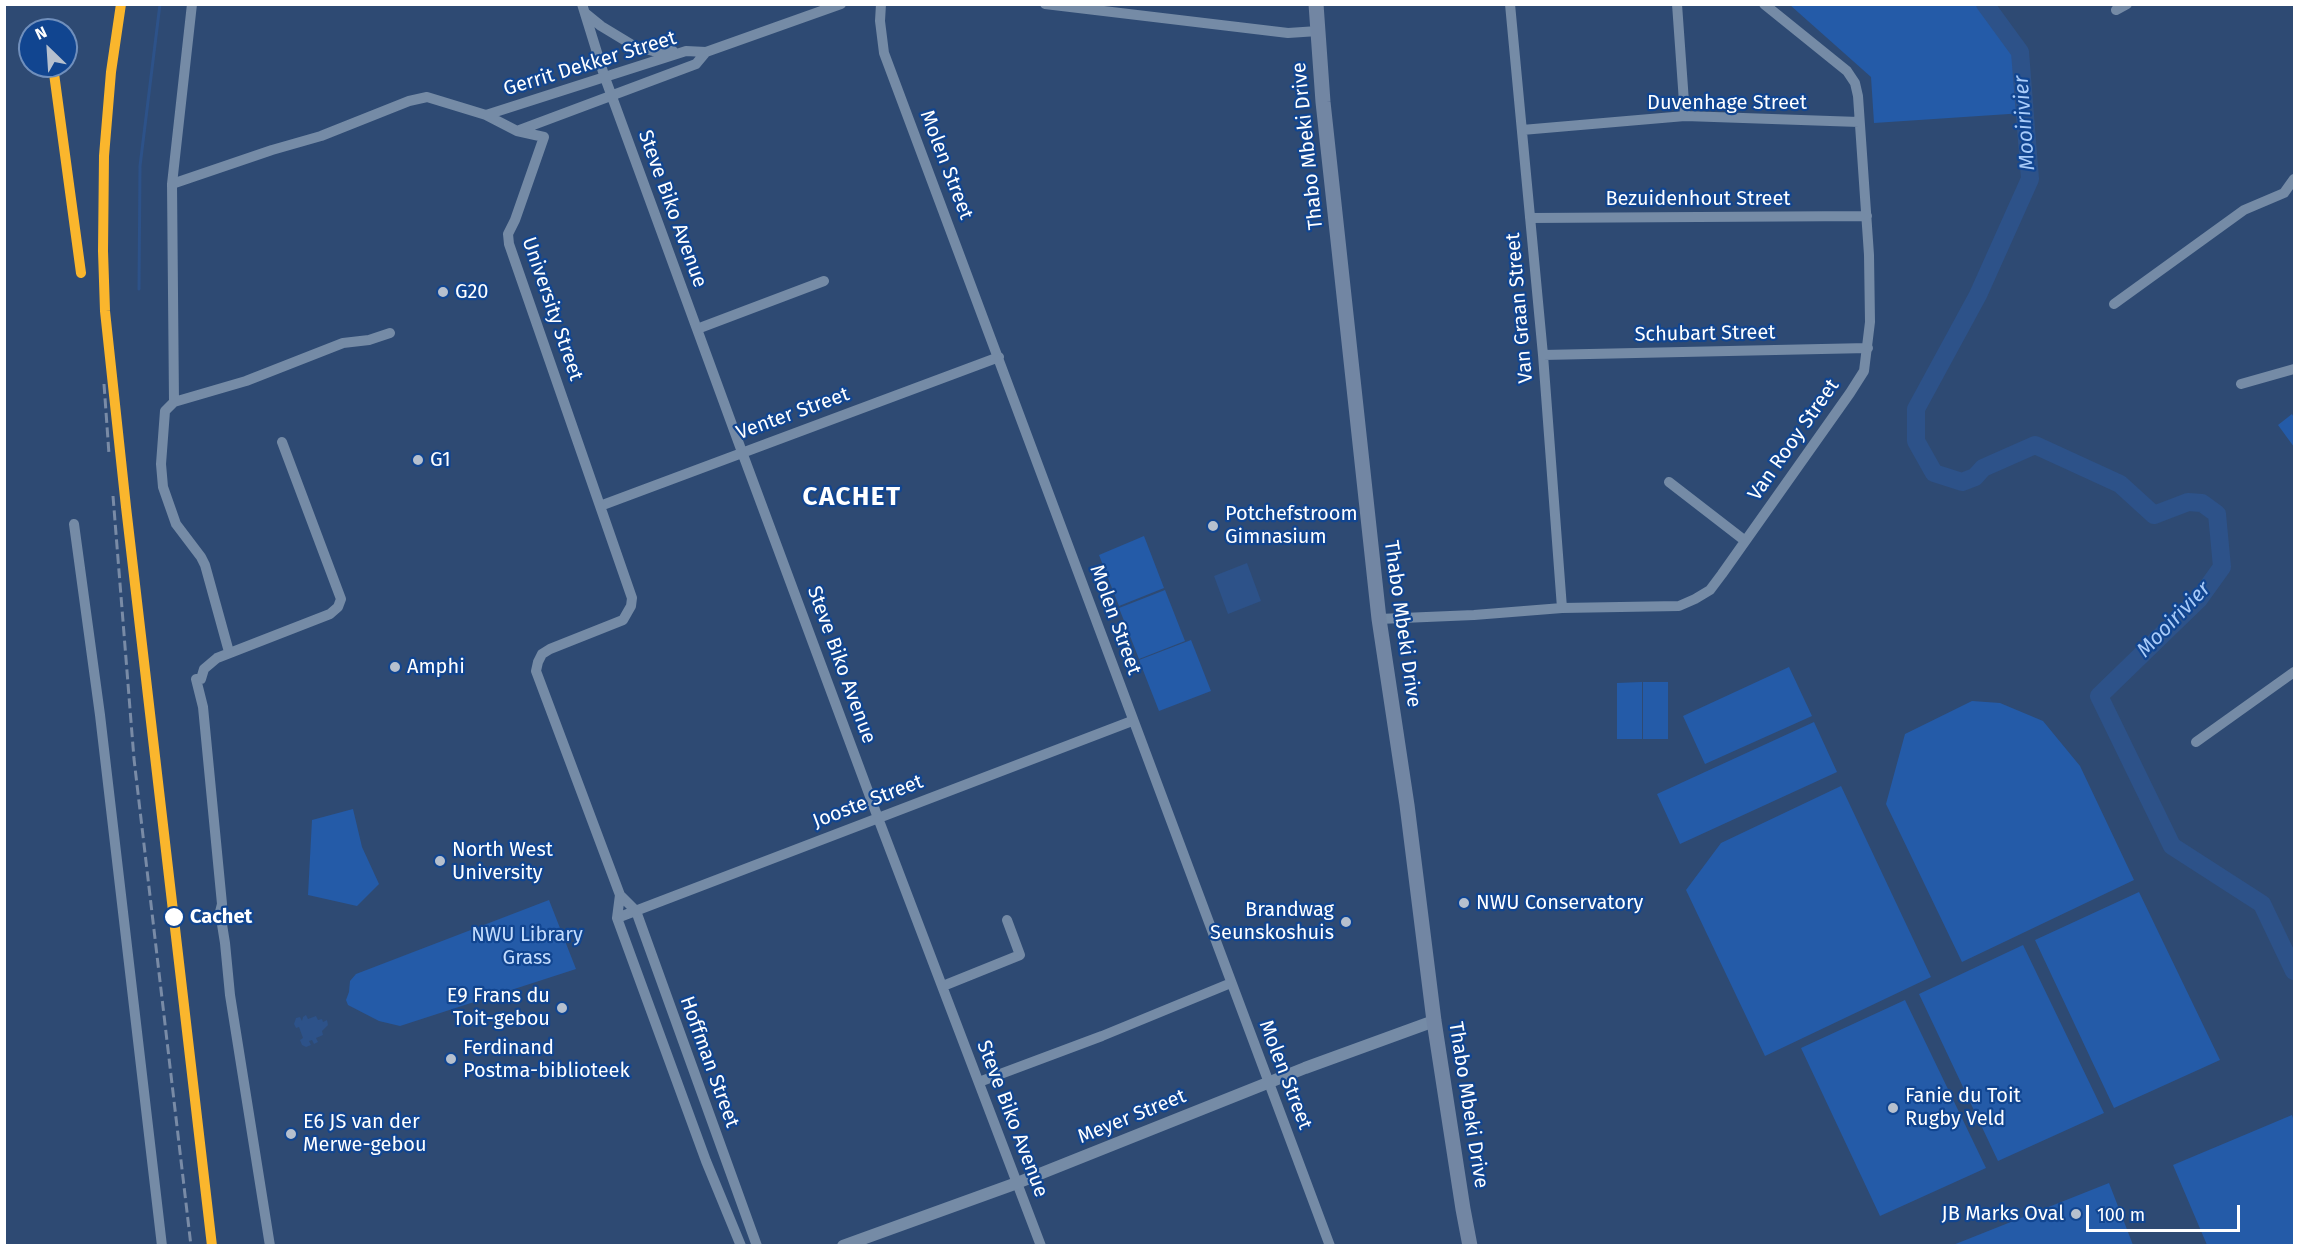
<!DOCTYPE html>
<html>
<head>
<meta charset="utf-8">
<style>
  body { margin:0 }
  #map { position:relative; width:2299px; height:1250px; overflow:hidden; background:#2e4a73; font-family:"Fira Sans",sans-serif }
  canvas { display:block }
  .frame { position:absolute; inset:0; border:6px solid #fff; pointer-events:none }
  .north { position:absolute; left:18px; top:18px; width:60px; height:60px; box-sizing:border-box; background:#114590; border:2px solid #708fbc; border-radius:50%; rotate:335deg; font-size:16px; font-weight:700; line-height:24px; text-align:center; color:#fff }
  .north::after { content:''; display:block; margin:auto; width:21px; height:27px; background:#b6c0ce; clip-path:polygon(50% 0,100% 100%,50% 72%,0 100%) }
  .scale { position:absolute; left:2086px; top:1205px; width:154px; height:27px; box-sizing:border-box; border:3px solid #fff; border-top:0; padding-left:8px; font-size:18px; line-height:21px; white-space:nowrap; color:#fff; -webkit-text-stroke:4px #114590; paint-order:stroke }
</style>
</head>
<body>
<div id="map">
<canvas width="2299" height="1250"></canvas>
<div class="frame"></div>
<div class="north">N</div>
<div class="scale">100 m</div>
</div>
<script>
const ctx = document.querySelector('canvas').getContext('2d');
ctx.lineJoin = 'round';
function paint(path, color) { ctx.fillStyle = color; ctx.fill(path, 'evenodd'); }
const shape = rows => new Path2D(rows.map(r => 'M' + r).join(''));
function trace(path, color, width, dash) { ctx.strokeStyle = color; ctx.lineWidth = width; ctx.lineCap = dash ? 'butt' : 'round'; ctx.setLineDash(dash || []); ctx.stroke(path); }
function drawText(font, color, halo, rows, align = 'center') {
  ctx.font = font + ' "Fira Sans",sans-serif'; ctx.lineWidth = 4.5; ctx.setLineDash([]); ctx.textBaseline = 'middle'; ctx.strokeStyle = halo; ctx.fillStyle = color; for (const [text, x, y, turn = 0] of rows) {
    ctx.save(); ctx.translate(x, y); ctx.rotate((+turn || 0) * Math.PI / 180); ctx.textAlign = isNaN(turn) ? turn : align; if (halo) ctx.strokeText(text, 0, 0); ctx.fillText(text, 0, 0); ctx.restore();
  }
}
paint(shape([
  [1790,5,1985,5,2020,52,2024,113,1874,123,1871,77],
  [2292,414,2294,418,2294,447,2278,425],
  [1144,536,1164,588,1119,606,1099,555],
  [1165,590,1185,641,1139,659,1119,608],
  [1191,640,1211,691,1159,711,1139,660],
  [1789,667,1812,716,1705,764,1683,716],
  [1642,682,1642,739,1617,739,1617,683],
  [1643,682,1668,682,1668,739,1643,739],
  [1972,701,2000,703,2043,721,2080,766,2134,880,1962,962,1886,804,1905,734],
  [1814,722,1837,772,1680,844,1657,794],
  [1841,786,1931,977,1765,1056,1686,890,1721,843],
  [353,809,362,847,379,884,357,906,308,895,312,820],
  [2139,892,2220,1060,2114,1108,2035,940],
  [549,900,576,969,400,1026,379,1021,348,1005,346,1000,349,992,350,981,356,974],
  [2023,945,2104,1113,1998,1161,1919,994],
  [1905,1000,1986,1168,1880,1216,1801,1048],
  [2292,1115,2294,1122,2294,1245,2207,1245,2173,1165],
  [2109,1183,2133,1245,1953,1245]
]), '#245ba8');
paint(shape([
  [1247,563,1261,601,1228,614,1214,576],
  [306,1015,308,1019,316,1016,318,1020,322,1019,323,1022,327,1020,328,1025,322,1031,323,1035,316,1038,318,1042,314,1044,312,1040,309,1041,311,1045,306,1047,302,1045,300,1040,303,1038,299,1027,296,1028,294,1024,296,1018,300,1017,302,1021,303,1017]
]), '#2d5289');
trace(shape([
  [139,289,140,166,160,4]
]), '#2d5289', 3);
trace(shape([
  [1985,4,2020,52,2030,179,1978,295,1916,409,1916,441,1934,473,1962,482,1975,477,1983,468,2035,445,2120,484,2154,515,2188,502,2202,503,2217,514,2222,567,2199,599,2099,696,2172,846,2262,904,2294,971]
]), '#2d5289', 18);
trace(shape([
  [582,4,604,75,742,452,878,818,1041,1246],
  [881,4,880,21,884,53,1330,1246],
  [1045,4,1288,33,1318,31],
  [1510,4,1543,355,1562,608],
  [1677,4,1685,116],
  [2116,10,2127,4],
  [585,13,601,26,634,46,653,51,673,51],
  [486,115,686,51,706,52,841,4],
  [1522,130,1685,116,1859,122],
  [517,131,696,64,706,52],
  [172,184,192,4],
  [1530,218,1867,216],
  [2114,304,2244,210,2284,193,2294,179],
  [697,329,824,281],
  [1543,355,1868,348],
  [2241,384,2294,369],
  [174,402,172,184,272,150,321,136,409,101,427,97,486,115,517,131,544,137,515,220,508,234,509,244,632,598,631,606,623,620,550,649,542,654,538,662,536,671,620,895,636,911,757,1246],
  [1669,482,1744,540],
  [600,506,999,357],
  [74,524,100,715,162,1246],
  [1379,619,1474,615,1562,608,1679,606,1695,599,1710,590,1722,574,1850,393,1864,371,1870,322,1869,255,1858,96,1855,83,1847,71,1764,4],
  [229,652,205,565,201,557,176,524,163,487,161,464,165,411,174,402,246,381,343,343,369,340,390,333],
  [2196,742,2294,672],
  [620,895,617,918,706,1161,741,1246],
  [617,918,1132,721],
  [943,986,1020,955,1007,920],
  [979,1082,1102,1036,1231,983],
  [270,1246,230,995,225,943,220,912,222,904,203,707,196,679,201,679,204,669,217,658,330,614,338,607,341,599,282,442]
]), '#758ba6', 10);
trace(shape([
  [843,1246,1017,1183,1305,1068,1434,1021]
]), '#758ba6', 12);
trace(shape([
  [1316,4,1323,102,1379,619,1407,805,1434,1021,1463,1209,1470,1246]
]), '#7286a3', 15);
trace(shape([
  [121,4,111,72,104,156,103,251,105,311,114,398,149,708],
  [104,384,109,454],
  [113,496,134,759,191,1246]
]), '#798ba6', 3, [10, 4.5]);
trace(shape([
  [121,4,111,72,104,156,103,251,105,311,126,507,212,1246],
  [53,66,81,273]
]), '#fab62d', 10);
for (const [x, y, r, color] of [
  [443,292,6,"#b6c0ce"],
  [418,460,6,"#b6c0ce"],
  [1213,526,6,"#b6c0ce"],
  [395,667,6,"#b6c0ce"],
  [440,861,6,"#b6c0ce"],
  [1464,903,6,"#b6c0ce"],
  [174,917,10,"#fff"],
  [1346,922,6,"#b6c0ce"],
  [562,1008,6,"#b6c0ce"],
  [451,1059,6,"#b6c0ce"],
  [1893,1108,6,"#b6c0ce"],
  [291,1134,6,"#b6c0ce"],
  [2076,1214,6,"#b6c0ce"]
]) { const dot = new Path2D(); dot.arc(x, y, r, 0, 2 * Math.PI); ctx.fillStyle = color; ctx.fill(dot); trace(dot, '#114590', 2); }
drawText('20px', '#fff', '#114590', [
  ["Gerrit Dekker Street",590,64,-17],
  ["Duvenhage Street",1727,103],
  ["Thabo Mbeki Drive",1308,146,-96],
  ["Molen Street",946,165,69],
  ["Bezuidenhout Street",1698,199],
  ["Steve Biko Avenue",672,209,70],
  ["Van Graan Street",1520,308,-95],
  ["University Street",552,309,71],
  ["Schubart Street",1705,334,-1],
  ["Venter Street",793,414,-20],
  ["Van Rooy Street",1794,440,-55],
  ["Molen Street",1115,620,70],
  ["Thabo Mbeki Drive",1402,624,82],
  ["Steve Biko Avenue",841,665,70],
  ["Jooste Street",868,802,-21],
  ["Hoffman Street",709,1062,70],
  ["Molen Street",1285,1075,69],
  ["Thabo Mbeki Drive",1468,1105,81],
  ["Meyer Street",1132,1117,-22],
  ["Steve Biko Avenue",1012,1119,69]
]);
drawText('20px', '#fff', '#114590', [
  ["G20",455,292],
  ["G1",430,460],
  ["Potchefstroom",1225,514],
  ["Gimnasium",1225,537],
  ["Amphi",407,667],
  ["North West",452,850],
  ["University",452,873],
  ["NWU Conservatory",1476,903],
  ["Brandwag",1334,910,"right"],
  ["Seunskoshuis",1334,933,"right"],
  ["E9 Frans du",550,996,"right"],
  ["Toit-gebou",550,1019,"right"],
  ["Ferdinand",463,1048],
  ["Postma-biblioteek",463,1071],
  ["Fanie du Toit",1905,1096],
  ["Rugby Veld",1905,1119],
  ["E6 JS van der",303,1122],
  ["Merwe-gebou",303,1145],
  ["JB Marks Oval",2064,1214,"right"]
], 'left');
drawText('bold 20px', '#fff', '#114590', [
  ["Cachet",190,917]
], 'left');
drawText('20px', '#c3dcfd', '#114590', [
  ["NWU Library",527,935],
  ["Grass",527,958]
]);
drawText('italic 21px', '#a8cbf9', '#114590', [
  ["Mooirivier",2025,123,-94],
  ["Mooirivier",2174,620,-46]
]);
ctx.letterSpacing = '1.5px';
drawText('bold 26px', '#fff', '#114590', [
  ["CACHET",852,498]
]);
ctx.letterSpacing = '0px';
</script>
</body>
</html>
